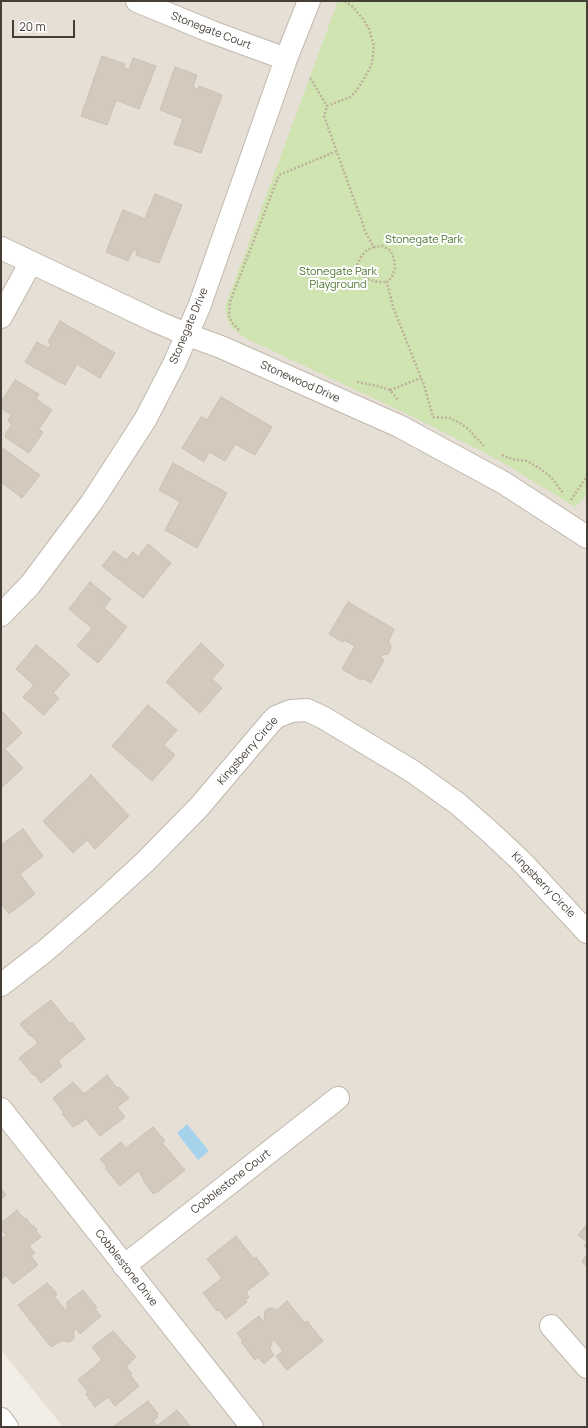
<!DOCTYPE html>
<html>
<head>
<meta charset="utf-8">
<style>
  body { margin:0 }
  #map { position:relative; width:588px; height:1428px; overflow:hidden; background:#f2eee6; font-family:Manrope,sans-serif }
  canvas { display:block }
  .frame { position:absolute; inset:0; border:2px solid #453e36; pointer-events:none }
  .scale { position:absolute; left:12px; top:20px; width:63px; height:18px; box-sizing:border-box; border:2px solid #453e36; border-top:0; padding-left:5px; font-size:12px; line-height:14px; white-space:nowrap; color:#453e36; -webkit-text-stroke:3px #fff; paint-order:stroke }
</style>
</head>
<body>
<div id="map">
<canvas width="588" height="1428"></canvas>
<div class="frame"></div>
<div class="scale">20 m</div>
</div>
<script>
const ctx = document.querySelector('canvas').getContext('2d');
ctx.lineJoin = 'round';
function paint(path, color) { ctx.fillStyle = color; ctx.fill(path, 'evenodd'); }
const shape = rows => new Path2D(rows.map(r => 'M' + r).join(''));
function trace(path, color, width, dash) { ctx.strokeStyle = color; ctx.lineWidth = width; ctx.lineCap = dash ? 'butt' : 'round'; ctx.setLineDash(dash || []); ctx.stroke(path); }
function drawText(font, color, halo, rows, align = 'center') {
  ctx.font = font + ' Manrope,sans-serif'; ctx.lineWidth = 4; ctx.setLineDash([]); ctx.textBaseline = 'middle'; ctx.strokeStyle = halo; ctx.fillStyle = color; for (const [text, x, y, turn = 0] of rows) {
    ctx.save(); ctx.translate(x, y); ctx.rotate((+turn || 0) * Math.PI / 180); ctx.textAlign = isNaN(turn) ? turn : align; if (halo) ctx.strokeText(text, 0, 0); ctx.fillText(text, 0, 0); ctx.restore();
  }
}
paint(shape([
  [1,1,587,1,587,1427,63,1427,1,1350]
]), '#e6dfd5');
paint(shape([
  [338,1,587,1,587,495,575,507,502,462,424,422,247,339,233,329,227,319,225,307]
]), '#d0e4b1');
paint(shape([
  [187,1124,209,1151,198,1160,177,1133]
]), '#a6d3ec');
const building = shape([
  [102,56,125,64,124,68,129,70,133,58,156,66,139,109,116,100,107,125,81,116,102,56],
  [175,67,197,75,193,87,198,89,199,86,222,95,201,153,174,144,183,119,160,110,175,67],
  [155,194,182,205,159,263,136,255,137,252,133,249,128,261,106,252,123,210,145,219,155,194],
  [60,321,115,353,100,378,77,364,65,385,25,362,37,342,48,348,51,344,48,342,60,321],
  [15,380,39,394,36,399,52,410,39,429,43,432,29,453,5,437,6,436,5,435,12,424,8,421,11,415,1,408,1,402,15,380],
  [221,397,272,427,255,455,235,444,225,461,209,452,204,462,182,448,201,417,207,420,221,397],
  [1,447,40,475,22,498,1,482,1,447],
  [173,463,227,493,197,548,165,530,180,502,159,490,173,463],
  [148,544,171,563,143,598,102,566,114,551,126,560,133,552,138,557,148,544],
  [90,582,111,599,104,608,127,627,98,663,77,646,92,628,69,609,90,582],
  [348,602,394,629,388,642,390,643,391,649,388,654,381,655,380,657,384,660,371,683,362,678,361,680,342,669,355,646,344,640,343,642,329,634,348,602],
  [201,643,224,665,212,679,222,688,200,713,166,682,201,643],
  [36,645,70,674,53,693,59,698,44,715,23,697,34,685,16,669,36,645],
  [148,705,177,730,164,745,175,755,152,781,112,746,148,705],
  [1,710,22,733,5,749,23,768,1,788,1,710],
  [91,775,129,816,95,849,87,840,73,853,43,821,91,775],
  [23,829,43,856,20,874,35,894,9,914,1,904,1,845,23,829],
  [51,1000,70,1024,72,1022,85,1039,58,1061,62,1066,41,1083,35,1075,33,1075,19,1058,38,1043,31,1035,30,1036,20,1024,51,1000],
  [107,1075,117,1088,119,1087,129,1098,117,1107,125,1117,100,1136,86,1119,73,1127,62,1114,64,1113,53,1098,73,1082,84,1094,107,1075],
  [153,1127,165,1141,162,1143,185,1170,156,1193,155,1192,153,1194,143,1180,144,1179,138,1171,120,1186,105,1168,107,1167,100,1159,121,1142,126,1148,153,1127],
  [1,1188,6,1195,1,1199,1,1188],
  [17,1210,24,1219,26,1218,32,1226,33,1225,37,1230,36,1231,41,1237,29,1246,35,1253,31,1256,38,1265,13,1284,6,1275,1,1279,1,1239,6,1235,1,1228,1,1223,17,1210],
  [587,1224,587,1248,584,1246,587,1242,578,1235,587,1224],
  [236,1236,254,1259,256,1257,269,1274,246,1292,249,1297,245,1300,247,1302,226,1319,219,1310,217,1311,203,1293,222,1278,207,1259,236,1236],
  [587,1254,587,1266,582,1262,587,1254],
  [47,1283,55,1291,57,1295,54,1296,66,1311,67,1310,67,1302,83,1290,97,1308,95,1309,101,1316,80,1334,76,1329,74,1331,74,1338,70,1342,63,1341,63,1340,51,1347,18,1305,47,1283],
  [287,1301,305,1323,307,1321,323,1341,287,1370,276,1356,283,1351,274,1340,272,1341,270,1349,274,1355,264,1364,258,1357,255,1360,241,1342,243,1341,237,1333,259,1316,263,1321,265,1319,264,1318,265,1311,269,1308,275,1309,276,1311,287,1301],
  [113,1331,136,1357,127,1366,128,1367,127,1368,132,1374,130,1375,139,1386,115,1406,108,1397,95,1407,86,1394,88,1392,78,1380,102,1360,92,1347,113,1331],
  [148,1401,158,1414,156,1416,158,1417,153,1421,157,1426,177,1410,191,1427,113,1427,148,1401]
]);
paint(building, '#d3c9bc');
trace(building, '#cdc0b0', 1);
const minor = shape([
  [137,1,212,32,286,59],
  [1,248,153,320,188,335,221,347,399,426,504,483,587,537],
  [1,317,31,262],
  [1,615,30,585,92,502,145,420,174,364,199,307,286,59,309,1],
  [1,985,45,951,97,906,145,862,199,807,271,722,276,717,291,711,307,710,324,718,412,771,458,804,490,832,521,861,587,932],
  [1,1109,252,1427],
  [124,1266,338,1098],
  [551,1326,587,1367],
  [1,1419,7,1427]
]);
trace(minor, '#c0b8ac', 24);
trace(shape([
  [345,1,353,7,363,19,369,29,374,46,372,63,368,72,357,90,350,97,327,106,324,116,366,233,374,247,383,246,391,251,394,259,395,268,392,277,387,282,393,307,424,385,433,417,450,418,460,423,467,428,484,446],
  [310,78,327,106],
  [374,247,367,250,362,255,357,265,360,272,367,279,378,282,387,282],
  [239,330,233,324,229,317,230,302,279,175,337,151],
  [357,382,377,386,390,390,398,400],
  [390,390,421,378],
  [502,455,512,459,527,461,539,468,551,477,563,493],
  [571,500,587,476]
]), '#beb09b', 2.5, [2, 2]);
trace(minor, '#fff', 22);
drawText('11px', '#453e36', '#fff', [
  ["Stonegate Court",211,31,21],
  ["Stonegate Drive",189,326,-67],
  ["Stonewood Drive",300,382,24],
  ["Kingsberry Circle",248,751,-49],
  ["Kingsberry Circle",543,885,46],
  ["Cobblestone Court",231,1182,-38],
  ["Cobblestone Drive",126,1268,52]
]);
drawText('11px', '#4b732d', '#fff', [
  ["Stonegate Park",424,240],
  ["Stonegate Park",338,272],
  ["Playground",338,285]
]);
</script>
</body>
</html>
